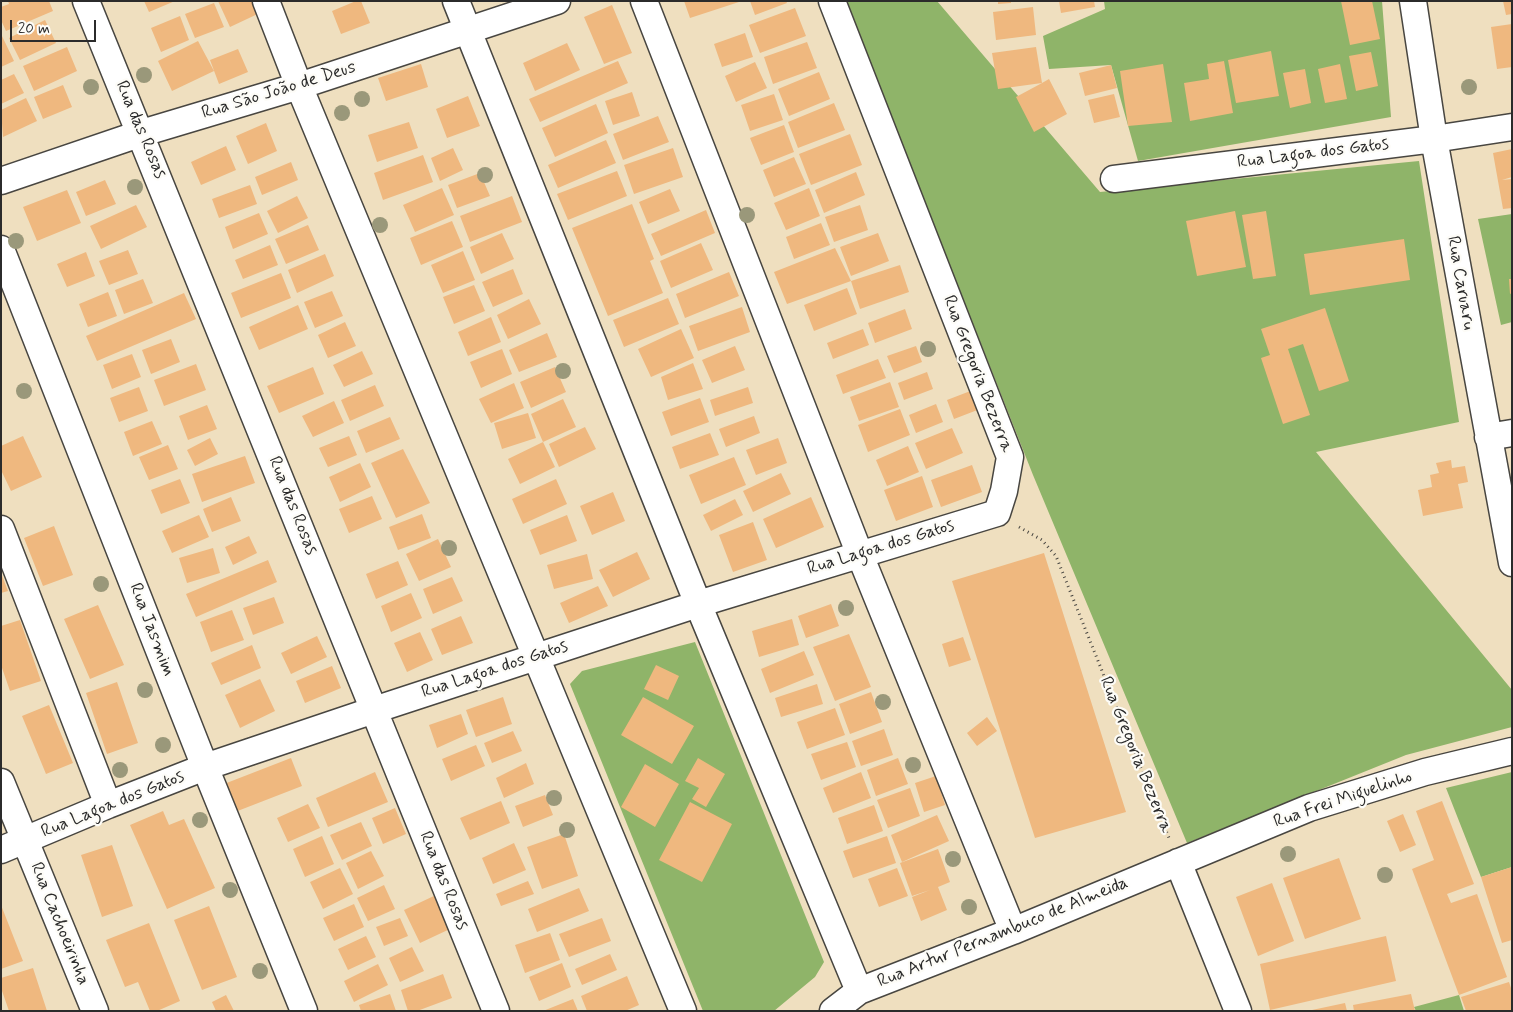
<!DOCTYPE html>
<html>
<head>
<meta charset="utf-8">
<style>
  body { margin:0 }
  #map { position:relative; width:1513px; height:1012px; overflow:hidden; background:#efdfbf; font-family:Mynerve,sans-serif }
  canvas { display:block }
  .frame { position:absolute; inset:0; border:2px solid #2b2b2b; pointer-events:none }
  .scale { position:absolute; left:10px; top:20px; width:86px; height:22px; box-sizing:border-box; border:2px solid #2b2b2b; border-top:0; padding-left:6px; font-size:15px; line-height:18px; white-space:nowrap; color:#2b2b2b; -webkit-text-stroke:4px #fdfcf7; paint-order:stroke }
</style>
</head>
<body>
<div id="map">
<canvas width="1513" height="1012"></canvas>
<div class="frame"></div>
<div class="scale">20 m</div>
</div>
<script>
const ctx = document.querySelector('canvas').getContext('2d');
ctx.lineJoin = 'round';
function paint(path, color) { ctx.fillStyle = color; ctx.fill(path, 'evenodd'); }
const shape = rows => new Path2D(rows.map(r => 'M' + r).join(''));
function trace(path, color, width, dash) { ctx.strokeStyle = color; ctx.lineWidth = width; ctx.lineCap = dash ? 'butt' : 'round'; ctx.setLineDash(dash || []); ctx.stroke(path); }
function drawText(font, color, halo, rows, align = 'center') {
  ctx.font = font + ' Mynerve,sans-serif'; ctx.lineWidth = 4.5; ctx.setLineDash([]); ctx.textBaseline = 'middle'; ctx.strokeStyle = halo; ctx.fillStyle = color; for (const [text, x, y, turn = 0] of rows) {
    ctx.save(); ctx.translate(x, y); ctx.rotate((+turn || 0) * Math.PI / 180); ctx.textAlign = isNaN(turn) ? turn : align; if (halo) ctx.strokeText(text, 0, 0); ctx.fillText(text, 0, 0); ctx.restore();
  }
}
paint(shape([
  [845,1,937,1,1100,192,1419,161,1459,422,1316,452,1512,690,1512,727,1406,755,1187,843,1033,475],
  [1104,1,1382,1,1391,117,1138,161,1111,65,1049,69,1043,36,1105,9],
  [1512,214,1512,322,1501,325,1478,219],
  [695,642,824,962,815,977,774,1011,703,1011,570,684,582,671],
  [1512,772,1512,867,1481,877,1446,788],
  [1459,995,1464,1011,1416,1011,1414,1007]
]), '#8fb469');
paint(shape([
  [8,1,49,1,53,11,6,31,1,20,1,7,9,4],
  [144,1,175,1,149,12],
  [218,1,259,1,264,11,230,27],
  [356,1,361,1,370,23,341,34,332,11],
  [684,1,739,1,739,2,690,18],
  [750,1,786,1,787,3,755,15],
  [998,1,1011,1,1011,3,998,4],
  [1059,1,1094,1,1095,7,1061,13],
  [1341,1,1372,1,1380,39,1350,45],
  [1503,1,1512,1,1512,14,1506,15],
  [214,3,224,27,195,38,185,14],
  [612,5,632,53,604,64,584,17],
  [1033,7,1036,35,996,40,993,12],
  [795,8,806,36,760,53,749,25],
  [180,16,189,40,161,52,151,28],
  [45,20,56,43,20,60,9,38],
  [1512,24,1512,67,1497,69,1491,27],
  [745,33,753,57,722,67,714,44],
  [1,34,14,61,1,67],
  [198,41,214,71,172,91,158,61],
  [807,42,817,68,773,84,764,57],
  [567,43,580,70,535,91,523,63],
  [67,47,77,71,34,91,23,66],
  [1036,47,1042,83,1049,79,1067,114,1034,132,1016,97,1042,83,998,89,992,53],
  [238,49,248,72,219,84,210,60],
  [1271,51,1279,96,1236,103,1228,60],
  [1371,52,1378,86,1356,91,1349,56],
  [618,61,628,83,540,122,529,99],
  [1224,61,1233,113,1190,121,1184,83,1209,79,1207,64],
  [755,62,767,88,736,102,725,76],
  [421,64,428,87,386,101,378,78],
  [1163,64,1172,122,1128,126,1120,71],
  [1340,64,1347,99,1325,103,1318,69],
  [1111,65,1117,88,1085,96,1079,73],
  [1305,69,1311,103,1290,108,1283,73],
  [819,72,830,99,789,116,778,89],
  [14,74,24,93,1,104,1,80],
  [63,85,72,107,43,119,34,97],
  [632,92,640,116,613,125,605,101],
  [774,94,783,120,750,131,741,105],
  [1114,94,1120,117,1094,123,1088,100],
  [468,96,480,126,447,138,436,109],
  [26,98,37,121,3,137,1,110],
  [834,103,845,130,798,148,788,122],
  [596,104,608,133,555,157,542,128],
  [658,116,669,142,623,160,613,134],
  [409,122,418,148,377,162,368,135],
  [266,123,277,151,248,164,236,136],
  [784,125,794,152,761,165,750,138],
  [850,134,862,165,811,185,799,154],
  [606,140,616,163,558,188,548,165],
  [226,146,236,170,201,185,191,162],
  [453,148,463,170,440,181,431,158],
  [673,148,683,177,634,194,624,165],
  [1512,149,1512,177,1502,180,1512,179,1512,208,1503,209,1493,153],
  [423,155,433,182,383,200,374,173],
  [794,157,806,184,774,197,763,170],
  [291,162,298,180,262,195,255,177],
  [617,171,627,196,568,220,557,194],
  [856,172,865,195,824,213,815,190],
  [480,173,490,196,457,208,448,185],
  [105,180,116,204,86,216,76,192],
  [250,185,257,204,219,218,212,199],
  [442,188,454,215,415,232,403,205],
  [809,188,820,216,786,230,774,203],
  [670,189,680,211,648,224,639,202],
  [67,190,81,223,37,241,23,207],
  [297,196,308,218,278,233,267,211],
  [512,196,522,222,470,242,460,216],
  [632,204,654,259,650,261,663,293,608,316,572,228],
  [136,205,147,227,101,249,90,226],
  [860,205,868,230,834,242,825,217],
  [706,210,715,233,661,256,651,234],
  [1235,211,1246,267,1197,276,1186,221],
  [1266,211,1276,276,1253,279,1242,215],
  [259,213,268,234,233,249,225,227],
  [452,221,463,247,421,265,410,238],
  [821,223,830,245,794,259,786,237],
  [308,225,319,250,286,264,275,239],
  [502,233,514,259,481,274,470,247],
  [878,233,889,261,851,276,840,247],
  [1404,239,1410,280,1310,295,1304,254],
  [701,243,713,270,671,288,660,261],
  [270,245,278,265,243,279,235,260],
  [835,248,851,281,787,304,774,272],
  [128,250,138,274,109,285,99,261],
  [463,251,475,280,443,293,431,265],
  [86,252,95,276,67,287,57,264],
  [325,254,334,276,297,293,288,270],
  [900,265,909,292,860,309,851,281],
  [513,269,523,294,493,307,482,282],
  [729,272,739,296,685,318,676,294],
  [281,273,291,298,241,318,231,293],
  [143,279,153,303,124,314,115,290],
  [1509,279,1512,279,1512,293,1510,294],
  [474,285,485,311,454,324,443,297],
  [847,288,857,314,814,331,804,305],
  [332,291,343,316,315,328,304,302],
  [108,292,117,316,88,327,79,304],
  [184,293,196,319,97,361,86,336],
  [668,298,679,324,624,347,613,320],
  [529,299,541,324,508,339,497,315],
  [298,305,308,329,259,350,249,327],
  [742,307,750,332,698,351,689,326],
  [1325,308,1349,381,1319,391,1303,344,1288,349,1310,415,1283,424,1261,358,1270,355,1261,329],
  [905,309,912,329,875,343,868,323],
  [491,317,501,342,468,356,458,332],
  [345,322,356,346,328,358,318,335],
  [681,329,694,358,651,377,638,349],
  [863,329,869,345,833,359,827,343],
  [547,333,557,357,519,372,509,350],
  [171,339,180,362,151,374,142,350],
  [735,346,745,370,712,383,702,360],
  [916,346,922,362,894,373,887,356],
  [502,349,512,374,481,388,470,362],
  [362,351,373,374,344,387,333,365],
  [132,354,141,377,112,389,103,365],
  [878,359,886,378,843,394,836,375],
  [693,363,703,389,668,400,661,377],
  [196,364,206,390,164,406,154,380],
  [313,367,324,394,279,413,267,386],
  [555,367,566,392,531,408,520,382],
  [927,372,933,389,904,400,898,383],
  [890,382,899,407,859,421,850,397],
  [514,383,524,408,491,423,479,399],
  [375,385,384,406,350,421,341,400],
  [139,387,148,411,119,422,110,398],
  [748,387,753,403,715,416,710,400],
  [973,390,980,409,954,419,947,400],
  [700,398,709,422,671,436,662,412],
  [563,399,576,427,543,442,531,414],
  [334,401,344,423,313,437,302,416],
  [936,404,943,422,916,433,909,415],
  [207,405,217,429,188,440,179,416],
  [900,409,910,435,868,452,858,425],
  [528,413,536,438,502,449,494,423],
  [754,416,760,433,726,447,719,429],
  [390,417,400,439,366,453,357,431],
  [152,421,162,444,133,456,124,432],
  [585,427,596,449,559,467,549,444],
  [952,428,963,453,926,469,915,443],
  [710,433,719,455,680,469,672,447],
  [23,436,42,477,11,491,1,470,1,446],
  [349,436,357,455,328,467,319,448],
  [210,438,218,454,195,466,187,450],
  [778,438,787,463,756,475,746,450],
  [543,442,555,467,520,484,508,459],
  [168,445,178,469,149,480,139,457],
  [908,446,919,472,887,486,876,460],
  [403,449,430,503,396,518,371,463],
  [245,456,255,483,202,502,192,474],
  [734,457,746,485,701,504,689,475],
  [1451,460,1452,468,1465,466,1468,482,1458,484,1463,508,1423,516,1418,490,1432,487,1430,475,1439,473,1436,463],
  [360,463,371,487,340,502,329,477],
  [972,465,982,492,941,507,931,480],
  [781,473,791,494,753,512,743,491],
  [922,476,933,507,896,521,884,490],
  [180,479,190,503,161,514,151,490],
  [556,479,567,504,523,524,512,499],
  [613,492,625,521,592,535,580,506],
  [372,496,382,519,349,533,339,509],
  [231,497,241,521,212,532,203,509],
  [811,497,824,527,776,548,763,519],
  [735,499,743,515,711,531,703,515],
  [422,514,431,538,398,550,389,527],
  [199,515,209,537,172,553,162,531],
  [567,515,577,541,540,555,530,530],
  [753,522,767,560,733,572,719,535],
  [54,526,73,575,43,586,24,538],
  [249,536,257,553,233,565,225,547],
  [438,539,451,567,419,581,406,554],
  [213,548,220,573,187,583,179,558],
  [637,552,650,579,613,597,599,570],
  [1044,553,1126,812,1035,838,952,581],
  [587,554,593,579,554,589,547,565],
  [268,560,277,582,196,617,186,594],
  [398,561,408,585,376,599,366,574],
  [1,573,8,591,1,593],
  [452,577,463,601,433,614,423,589],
  [598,586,608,606,569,623,560,603],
  [411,593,422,618,391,632,381,606],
  [274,597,284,623,253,635,243,608],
  [831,604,839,626,806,638,798,616],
  [98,605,124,665,90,679,64,619],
  [232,610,244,640,211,652,200,622],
  [461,616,473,643,442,655,431,629],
  [792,619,799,645,759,657,752,631],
  [20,620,41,681,10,691,1,665,1,626],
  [420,632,433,660,407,672,394,643],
  [849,634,871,687,835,701,813,647],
  [317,636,327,657,291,674,281,653],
  [963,637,971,660,949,667,942,644],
  [252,645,261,668,221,685,211,663],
  [804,651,814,675,770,693,761,669],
  [656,665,679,676,668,700,644,689],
  [332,666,341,688,305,703,296,681],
  [260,679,275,711,240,728,225,695],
  [117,682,138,743,107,754,86,693],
  [817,684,823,704,781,717,775,698],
  [871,692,882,722,850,734,839,704],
  [503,697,512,724,476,737,466,710],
  [643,697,694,726,672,764,621,735],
  [49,705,73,763,46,774,22,716],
  [835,708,845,735,807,749,797,722],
  [461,714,468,734,437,748,429,725],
  [987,717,997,731,977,746,967,733],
  [884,729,893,755,861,766,852,741],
  [513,731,522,751,492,763,484,743],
  [847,742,856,767,821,780,811,754],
  [476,745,485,766,451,781,442,759],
  [291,758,302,786,235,812,224,784],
  [698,758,725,774,706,807,692,799,699,788,685,781],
  [898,758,908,784,876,796,867,770],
  [526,763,534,784,504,798,496,778],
  [645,764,679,784,655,827,621,807],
  [375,772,388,802,328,827,316,798],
  [861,772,871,798,833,813,823,788],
  [936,776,945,805,924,812,915,783],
  [910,788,920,816,888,828,877,800],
  [545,795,553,815,523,827,515,806],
  [501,801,510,823,470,840,460,818],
  [1442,801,1474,884,1447,894,1451,903,1477,894,1507,977,1459,995,1412,869,1434,860,1416,811],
  [690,802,732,824,702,882,659,860],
  [308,804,320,828,288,842,277,818],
  [874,805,883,831,847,844,838,818],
  [395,808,406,834,383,844,372,818],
  [163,811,169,825,184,819,215,888,167,909,130,825],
  [1403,814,1416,845,1400,852,1387,821],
  [937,815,949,841,902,862,891,835],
  [361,822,372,846,342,860,330,835],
  [564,834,578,876,542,889,527,847],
  [322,836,334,864,305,877,293,849],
  [887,836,896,863,853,878,843,851],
  [514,843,526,870,493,884,482,858],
  [112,845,133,906,102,917,81,855],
  [938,849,950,882,938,887,947,910,921,921,912,897,930,890,912,896,900,863],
  [371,851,384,876,358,889,346,863],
  [1339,858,1361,919,1305,939,1283,878],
  [1512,867,1512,940,1502,943,1481,877],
  [340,868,353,894,323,909,310,882],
  [897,868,908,896,879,907,868,879],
  [528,881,534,894,501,906,496,894],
  [1272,883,1294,941,1258,956,1236,897],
  [384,885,395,909,368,921,357,898],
  [579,888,589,911,537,932,528,909],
  [436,895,452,928,420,943,404,910],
  [354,904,364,927,334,941,323,918],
  [1,905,23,961,1,969],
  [209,906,237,977,202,990,174,920],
  [400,918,408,936,384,946,376,927],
  [602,918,611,941,569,957,559,934],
  [149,923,180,1001,157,1011,150,1011,138,982,125,987,106,940],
  [550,933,560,960,525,973,515,945],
  [366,936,376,957,348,970,338,949],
  [1386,936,1396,981,1270,1010,1260,964],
  [412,947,424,971,400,982,389,958],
  [610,954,617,970,582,985,575,969],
  [562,963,571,987,539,1001,529,977],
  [378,964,388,985,354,1002,344,981],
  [33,968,47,1011,9,1011,1,988,1,978],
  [443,974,452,998,417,1011,408,1011,401,990],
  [627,976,639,1005,625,1011,587,1011,581,996],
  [1509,982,1512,991,1512,1011,1466,1011,1461,997],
  [390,994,396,1011,361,1011,359,1005],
  [1411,994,1415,1011,1354,1011,1353,1005],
  [226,995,234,1011,216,1011,212,1002],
  [573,999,578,1011,543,1011],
  [1345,1003,1347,1011,1312,1011,1312,1010]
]), '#efb87f');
const street = shape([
  [86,1,496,1011],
  [266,1,299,86,683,1011],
  [456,1,698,604,859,991],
  [644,1,860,555,1013,931],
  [1413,1,1434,139,1512,563],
  [1114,179,1434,139,1512,127],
  [1,181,142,133,299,86,557,1],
  [1,249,205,767,304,1011],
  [1488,437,1512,433],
  [1,529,108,805],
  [1,782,95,1011],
  [1,850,108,805,205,767,374,710,698,604,997,513,1004,491,1010,457,832,1],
  [1178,862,1238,1011],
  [833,1011,859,991,1013,931,1309,808,1425,772,1512,751]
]);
trace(street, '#484641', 29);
trace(shape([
  [1019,527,1042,540,1056,556,1169,838]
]), '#484641', 3, [1, 4]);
trace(street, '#fff', 26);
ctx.fillStyle = '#9a987a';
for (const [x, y] of [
  [144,75],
  [91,87],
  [1469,87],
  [362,99],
  [342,113],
  [485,175],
  [135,187],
  [747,215],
  [380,225],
  [16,241],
  [928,349],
  [563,371],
  [24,391],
  [449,548],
  [101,584],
  [846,608],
  [145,690],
  [883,702],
  [163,745],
  [913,765],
  [120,770],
  [554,798],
  [200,820],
  [567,830],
  [1288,854],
  [953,859],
  [1385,875],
  [230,890],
  [969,907],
  [260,971]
]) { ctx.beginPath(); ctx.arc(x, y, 8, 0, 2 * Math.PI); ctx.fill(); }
drawText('18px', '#2b2b2b', '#fdfcf7', [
  ["Rua São João de Deus",279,91,-17],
  ["Rua das Rosas",140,130,67],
  ["Rua Lagoa dos Gatos",1313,154,-7],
  ["Rua Caruaru",1460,283,80],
  ["Rua Gregoria Bezerra",977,374,69],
  ["Rua das Rosas",292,506,68],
  ["Rua Lagoa dos Gatos",881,548,-17],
  ["Rua Jasmim",151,630,69],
  ["Rua Lagoa dos Gatos",495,670,-18],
  ["Rua Gregoria Bezerra",1135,755,68],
  ["Rua Frei Miguelinho",1343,800,-19],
  ["Rua Lagoa dos Gatos",113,805,-22],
  ["Rua das Rosas",443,881,68],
  ["Rua Cachoeirinha",59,924,68],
  ["Rua Artur Pernambuco de Almeida",1003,933,-22]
]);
</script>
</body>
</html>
